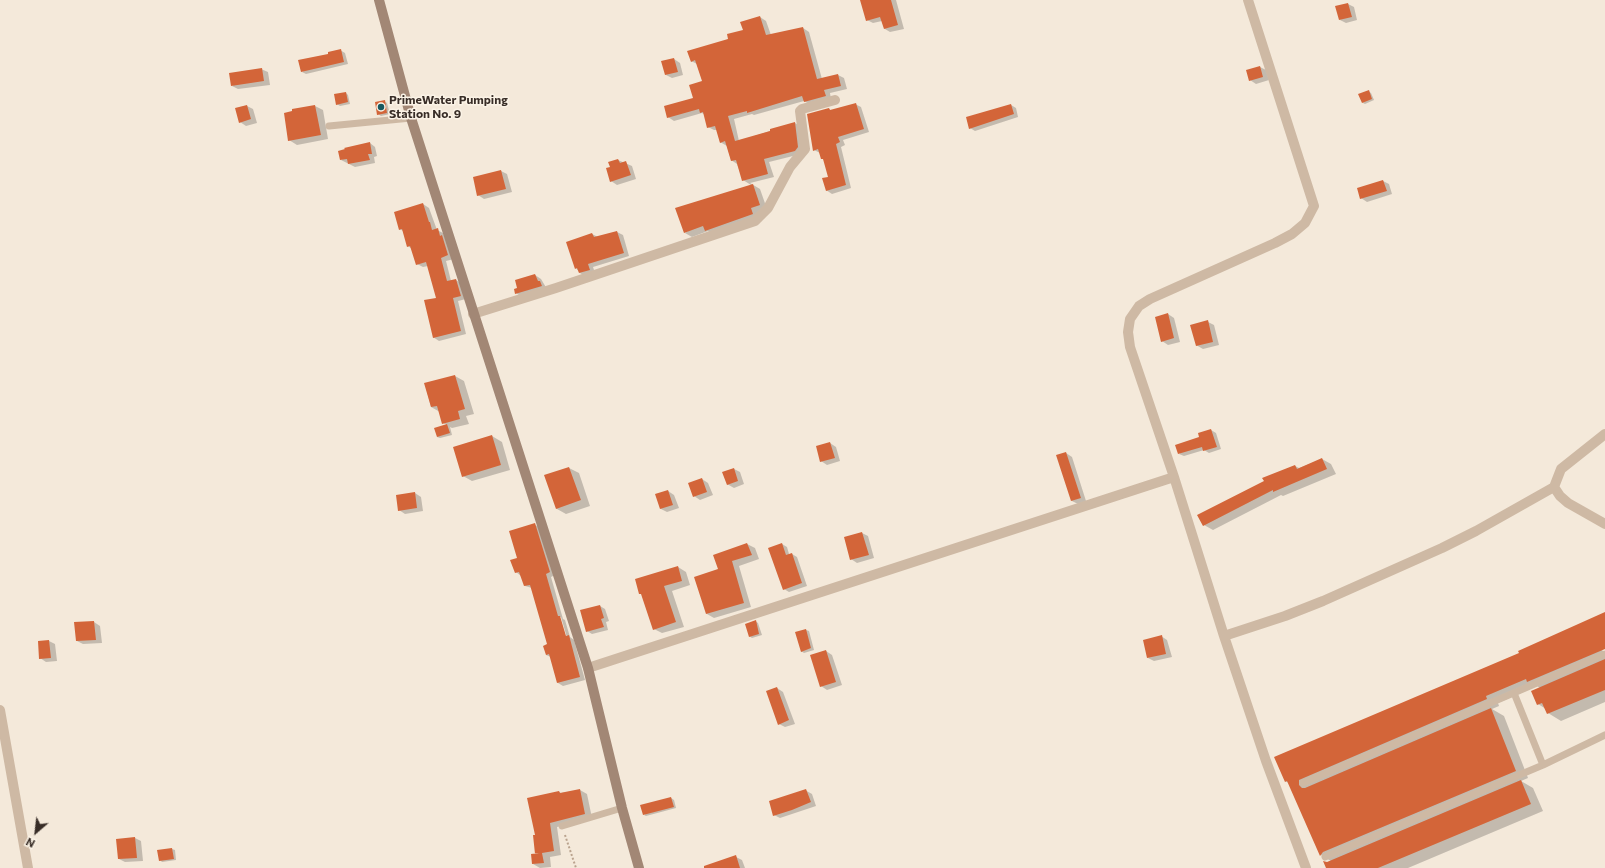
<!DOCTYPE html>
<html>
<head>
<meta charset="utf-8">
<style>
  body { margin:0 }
  #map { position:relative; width:1605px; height:868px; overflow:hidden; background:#f4e9da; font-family:Commissioner,sans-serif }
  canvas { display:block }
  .north { position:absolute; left:16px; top:812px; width:40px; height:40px; -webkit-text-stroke:3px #fbf3e6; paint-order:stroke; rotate:208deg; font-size:11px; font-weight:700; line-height:16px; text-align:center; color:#382d27 }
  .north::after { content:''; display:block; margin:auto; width:14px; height:18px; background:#382d27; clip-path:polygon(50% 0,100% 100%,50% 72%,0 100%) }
</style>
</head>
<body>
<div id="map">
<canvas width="1605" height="868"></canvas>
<div class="north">N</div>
</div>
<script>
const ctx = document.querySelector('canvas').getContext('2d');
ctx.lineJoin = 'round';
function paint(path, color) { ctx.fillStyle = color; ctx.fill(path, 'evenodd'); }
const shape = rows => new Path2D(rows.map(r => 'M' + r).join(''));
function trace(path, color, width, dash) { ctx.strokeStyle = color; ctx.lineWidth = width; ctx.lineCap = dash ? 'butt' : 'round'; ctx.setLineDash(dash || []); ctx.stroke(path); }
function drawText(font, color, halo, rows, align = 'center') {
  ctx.font = font + ' Commissioner,sans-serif'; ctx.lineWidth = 3; ctx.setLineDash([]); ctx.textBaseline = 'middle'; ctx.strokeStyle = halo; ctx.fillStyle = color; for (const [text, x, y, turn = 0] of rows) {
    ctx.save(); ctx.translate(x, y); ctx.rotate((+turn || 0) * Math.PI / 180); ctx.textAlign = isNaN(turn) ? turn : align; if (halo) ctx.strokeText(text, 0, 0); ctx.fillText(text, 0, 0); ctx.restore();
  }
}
paint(shape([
  [861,0,896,0,904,29,890,32,885,29,882,21,873,23,867,20],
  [1348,4,1354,7,1357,20,1346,23,1340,20],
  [760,17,766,21,771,35,803,28,809,32,822,79,838,75,844,78,847,89,830,93,831,99,811,105,804,101,754,115,752,114,734,119,739,141,795,123,801,127,801,154,769,162,774,177,750,183,760,189,767,209,760,218,713,235,708,231,692,237,685,233,751,185,743,180,737,164,731,160,727,146,720,142,717,130,714,130,708,127,705,115,702,113,674,121,668,117,694,99,703,82,697,64,691,61,744,30],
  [340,50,345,53,348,64,306,74,302,72,330,54],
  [674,59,680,63,683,75,672,78,666,75],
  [1260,67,1266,70,1269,80,1256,84,1250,80],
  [261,69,268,72,270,85,238,89,232,86],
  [1368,91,1371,93,1374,100,1365,104,1363,103],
  [346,93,348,95,350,104,340,106,337,104],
  [384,101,387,103,390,114,381,116,378,114],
  [855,104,861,107,869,132,843,140,845,145,841,147,851,188,832,194,826,190,829,178,824,160,822,158,820,153,814,150,829,109,832,111],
  [1011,105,1016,108,1018,117,975,131,970,128],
  [247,106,253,109,257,123,246,126,240,122],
  [315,106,323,110,328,139,297,145,289,140],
  [370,143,375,147,377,156,374,157,375,163,355,167,341,160],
  [618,160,632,166,636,179,617,185,611,181,611,168],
  [501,171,507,174,512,192,484,199,478,195],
  [1383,181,1389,184,1392,194,1367,202,1361,198],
  [423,204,429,208,437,230,443,233,454,259,446,261,451,281,456,280,462,284,466,299,458,301,466,334,439,341,433,337,437,298,428,266,423,267,417,264,412,249,408,246,403,231,400,229],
  [617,232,623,235,629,256,593,267,595,273,585,276,580,273,576,268,592,234,598,237],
  [535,275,541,279,547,289,522,297,516,293],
  [1168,314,1174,318,1180,342,1168,345,1162,341],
  [1208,322,1214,325,1219,345,1203,349,1196,345],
  [455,376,464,381,474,414,466,416,469,424,452,428,450,427,452,435,440,438,437,437,447,425,443,423,440,412,431,407,425,384],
  [1211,430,1216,433,1221,449,1209,453,1204,450,1184,456,1179,454],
  [492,436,502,442,510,470,472,481,463,476],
  [830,443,836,447,840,461,827,465,821,461],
  [1066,453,1072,457,1086,501,1078,504,1072,501],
  [1322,459,1331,464,1336,474,1283,496,1281,495,1213,530,1204,525,1295,466,1299,468],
  [569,468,579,473,590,506,566,514,557,509,546,476],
  [734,469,740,472,744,484,734,488,727,484],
  [702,479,708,483,713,495,700,500,694,496],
  [668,491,674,495,679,508,667,512,661,509,657,495],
  [415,493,421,497,423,511,405,514,399,510],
  [534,524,540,528,555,575,551,577,563,619,565,620,570,637,574,640,585,680,563,686,558,683,551,657,546,655,548,645,532,588,525,586,521,576,516,572,518,559],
  [559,617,561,617,568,641,566,641],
  [862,533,868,536,874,558,857,563,851,559],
  [747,544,755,548,759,559,739,566,751,607,714,618,707,614,719,570],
  [782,544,787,547,789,554,792,554,797,557,807,586,789,592,784,589],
  [678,567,686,572,690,585,672,591,684,627,662,633,654,629,643,595],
  [600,606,605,609,609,621,606,622,608,630,592,634,587,631],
  [1605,613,1605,649,1599,646,1598,648,1605,652,1605,702,1561,721,1548,713,1546,709,1538,704,1540,688,1537,686,1498,703,1499,706,1492,709,1504,716,1528,778,1521,781,1533,788,1543,811,1408,868,1327,868,1327,863,1331,861,1321,855,1289,783,1285,781,1521,654],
  [755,621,758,623,762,635,752,638,749,636],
  [94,622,100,626,102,643,83,644,77,641,75,623],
  [806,630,809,631,814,650,804,653,801,651],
  [1161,636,1167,640,1172,657,1154,661,1148,658],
  [49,641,55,644,57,661,46,662,40,658,39,642],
  [826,651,832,655,842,685,827,690,821,686],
  [777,688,783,692,795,724,785,727,779,724],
  [580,790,587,794,592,818,557,827,561,855,550,857,551,867,540,868,533,864,538,854,536,836,559,792,561,793],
  [805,790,812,794,816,806,780,818,774,815],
  [671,798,674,800,676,808,646,816,644,815],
  [135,838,141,841,143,861,125,862,119,859,117,840],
  [172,849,175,850,176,860,162,862,160,860],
  [736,857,742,860,745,868,716,868]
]), '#0003');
paint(shape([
  [860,0,891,0,898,25,884,29,880,17,866,21],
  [1348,3,1352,17,1339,20,1335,6],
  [760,16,766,35,803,27,817,79,838,74,841,86,824,90,826,96,804,102,802,96,747,113,747,111,728,116,735,141,770,131,770,129,795,122,798,147,795,151,764,159,768,174,742,181,736,160,731,161,725,141,720,143,715,126,707,128,703,112,700,113,699,109,667,118,664,106,693,98,689,85,702,81,695,60,691,62,687,51,728,39,727,34,743,30,740,22],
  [341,49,344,62,301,72,298,60,328,54,328,52],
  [674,58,678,72,665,75,661,61],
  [1260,66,1263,77,1249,81,1246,70],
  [262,68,264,81,231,86,229,73],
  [1369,90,1372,99,1362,103,1358,94],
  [346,92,348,102,336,105,334,94],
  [385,100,387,113,377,115,375,102],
  [856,103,864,129,838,137,840,142,836,144,846,185,826,191,822,178,828,177,823,159,821,159,818,149,813,151,807,114,829,108,830,110],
  [1011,104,1014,114,969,129,966,117],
  [247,105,251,119,239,123,235,108],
  [315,105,321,135,288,141,284,113,292,111,292,109],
  [370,142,372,154,368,154,370,160,348,164,347,159,340,160,338,151,345,149,344,148],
  [618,159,620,163,626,161,631,175,610,182,606,168,610,167,608,162],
  [501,170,506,189,477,196,473,177],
  [1383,180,1387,191,1360,199,1357,188],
  [753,184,760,205,751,208,753,214,705,231,703,226,684,233,675,208],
  [423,203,429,222,430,222,432,230,438,228,440,236,442,235,448,255,441,258,447,281,456,279,461,296,453,298,461,331,433,338,424,300,436,298,426,262,416,265,410,246,407,247,402,229,399,230,394,212],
  [617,231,624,253,588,264,590,270,579,273,577,268,575,269,566,242,592,233,594,237],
  [535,274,538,281,540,281,542,286,515,294,514,289,517,288,515,280],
  [1168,313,1174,338,1161,342,1155,317],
  [1208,320,1213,342,1196,346,1190,325],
  [455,375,465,409,458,411,460,419,442,424,437,406,431,407,424,383],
  [447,424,450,433,437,437,434,428],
  [1211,429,1217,447,1203,451,1202,447,1178,454,1175,445,1199,437,1198,433],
  [492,435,501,465,462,477,453,447],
  [830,442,835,458,820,462,816,446],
  [1066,452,1081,498,1071,501,1056,455],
  [1322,458,1327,469,1273,492,1273,490,1203,526,1197,515,1264,481,1262,478,1295,465,1297,469],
  [569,467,581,500,556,509,544,475],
  [734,468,738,481,727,485,722,472],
  [702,478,707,492,693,497,688,483],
  [668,490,673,505,660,509,655,494],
  [415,492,417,508,398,511,396,495],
  [535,523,550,572,546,574,558,616,560,616,566,636,569,635,580,677,557,683,549,654,546,655,543,646,547,644,530,585,524,586,519,572,515,573,510,560,517,558,509,531],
  [862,532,869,555,850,560,844,537],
  [747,543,752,555,732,561,744,603,706,614,694,577,718,569,713,555],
  [782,543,786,555,792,553,802,583,783,590,768,548],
  [678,566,682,581,664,586,676,622,653,630,641,594,639,594,635,579],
  [600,605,604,618,601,619,604,627,586,632,580,610],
  [1605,612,1605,649,1527,682,1526,679,1486,696,1487,699,1299,780,1299,785,1302,788,1305,788,1491,708,1516,771,1323,852,1320,856,1287,781,1285,782,1274,757,1519,653,1518,651],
  [756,620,759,634,749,637,745,624],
  [94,621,96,640,76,641,74,622],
  [806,629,811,648,801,652,795,632],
  [1162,635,1166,654,1147,658,1143,640],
  [49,640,51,658,39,659,38,641],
  [826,650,836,682,820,687,810,655],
  [1605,659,1605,690,1547,714,1542,703,1537,705,1531,691],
  [777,687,789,720,778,725,766,691],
  [1521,780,1531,804,1378,868,1326,868,1323,861,1327,862],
  [580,789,585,814,550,823,554,851,542,853,544,863,532,864,531,854,540,853,535,854,533,835,535,835,527,798,559,791,560,793],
  [806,789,811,802,792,810,773,816,769,801],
  [671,797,674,807,643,815,640,805],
  [135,837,137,858,118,859,116,839],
  [172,848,174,859,159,861,157,850],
  [736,855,740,868,704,868,704,866]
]), '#d36539');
trace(shape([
  [565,835,576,868]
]), '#baa38e', 2, [2, 2]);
trace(shape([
  [329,126,411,118],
  [1514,693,1543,765],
  [1303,783,1605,654],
  [562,826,622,808],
  [1325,857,1543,765,1605,735]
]), '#ceb9a4', 7);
trace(shape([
  [1248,0,1314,206,1305,223,1292,234,1275,243,1150,299,1139,306,1130,319,1128,332,1130,347,1174,477,1224,636,1266,761,1306,868],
  [473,314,556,288,755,221,768,208,790,167,805,149,800,111,802,109,835,100],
  [1554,487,1560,496,1568,503,1605,524],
  [1224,636,1285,616,1323,601,1442,548,1476,531,1554,487,1561,469,1605,434],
  [588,668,1174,477],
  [0,710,28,868]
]), '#ceb9a4', 10);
trace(shape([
  [379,0,411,118,588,668,622,808,639,868]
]), '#a28775', 10);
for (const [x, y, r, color] of [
  [381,107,4,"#17575f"]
]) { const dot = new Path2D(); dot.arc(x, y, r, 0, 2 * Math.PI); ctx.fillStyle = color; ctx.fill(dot); trace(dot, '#fbf3e6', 1.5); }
drawText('bold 12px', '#382d27', '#fbf3e6', [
  ["PrimeWater Pumping",389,100],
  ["Station No. 9",389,114]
], 'left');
</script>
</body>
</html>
